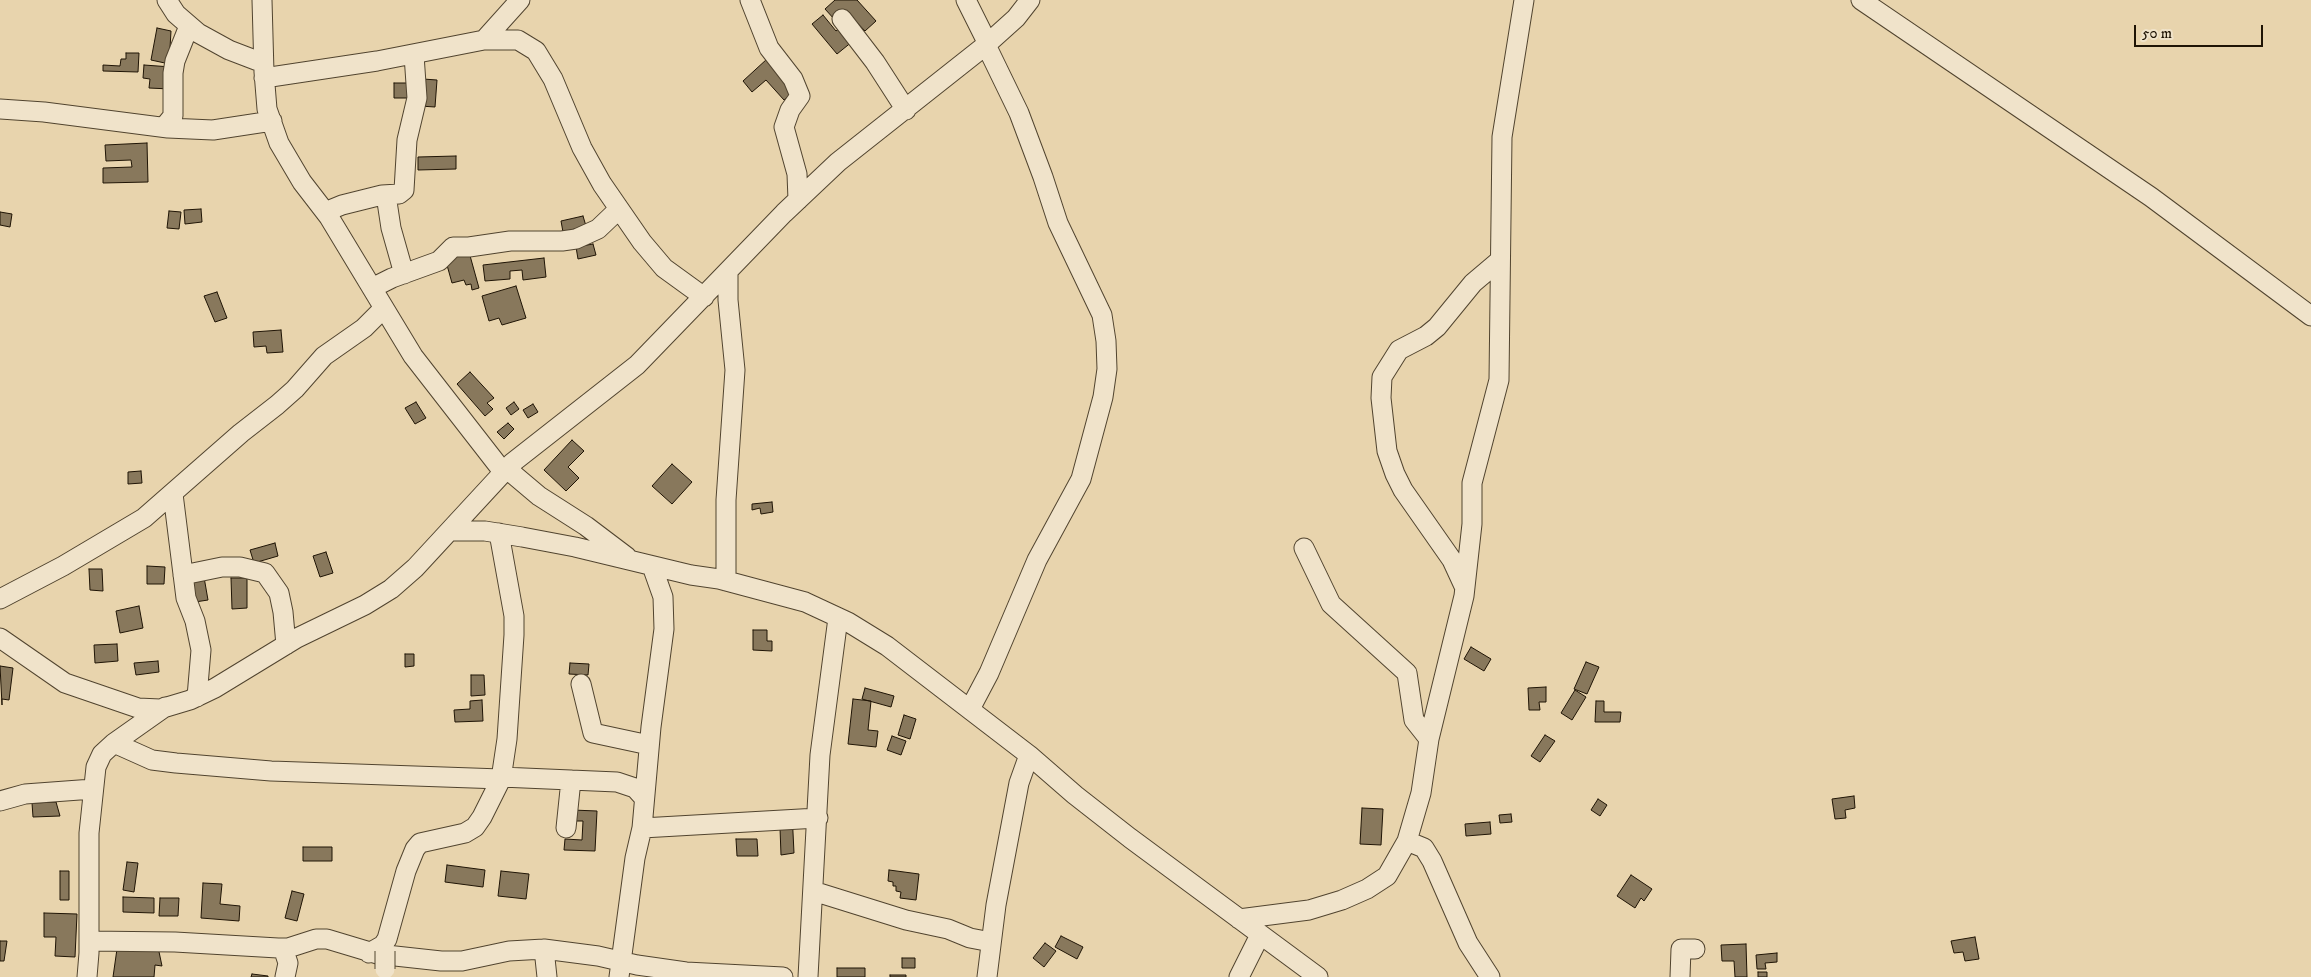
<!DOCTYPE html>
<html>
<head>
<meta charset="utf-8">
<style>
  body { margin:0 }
  #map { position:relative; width:2311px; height:977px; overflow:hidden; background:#e8d4ad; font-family:"IM FELL DW Pica",serif }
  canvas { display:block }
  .scale { position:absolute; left:2134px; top:25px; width:129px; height:22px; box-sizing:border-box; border:2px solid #1f1405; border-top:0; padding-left:6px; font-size:15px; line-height:18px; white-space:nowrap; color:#1f1405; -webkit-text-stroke:4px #f0e3ca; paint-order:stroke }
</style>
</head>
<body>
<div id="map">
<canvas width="2311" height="977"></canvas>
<div class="scale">50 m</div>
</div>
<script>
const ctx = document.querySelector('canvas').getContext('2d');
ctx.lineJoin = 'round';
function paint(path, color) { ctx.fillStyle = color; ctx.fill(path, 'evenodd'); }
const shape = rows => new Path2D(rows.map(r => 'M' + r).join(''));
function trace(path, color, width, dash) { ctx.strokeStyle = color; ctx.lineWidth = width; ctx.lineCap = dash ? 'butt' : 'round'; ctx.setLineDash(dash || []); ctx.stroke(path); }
const building = shape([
  [835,0,857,0,876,21,865,31,845,10,835,20,825,9,835,0],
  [823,15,836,31,842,26,853,41,837,54,812,24,823,15],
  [157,28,171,31,170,48,177,49,174,65,151,60,157,28],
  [126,53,139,53,138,72,103,71,103,65,120,66,121,59,126,59,126,53],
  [767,59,796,90,784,100,766,80,752,92,743,81,767,59],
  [144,65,171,67,170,89,149,88,150,79,143,78,144,65],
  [423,79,437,80,435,107,420,106,423,79],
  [394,83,414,83,415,98,394,98,394,83],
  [147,143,148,182,103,183,103,168,132,167,131,160,106,161,105,145,147,143],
  [456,156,456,169,418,170,418,157,456,156],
  [201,209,202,222,185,224,184,210,201,209],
  [169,211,181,212,179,229,167,228,169,211],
  [0,212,12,214,10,227,0,225,0,212],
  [583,216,586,226,563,232,561,221,583,216],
  [593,244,596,255,578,259,576,247,593,244],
  [469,252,479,288,472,290,471,284,466,285,464,280,452,283,445,258,469,252],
  [544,258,546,277,523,280,522,270,510,271,510,279,485,281,483,265,544,258],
  [516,286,526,318,502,325,499,318,489,321,482,296,516,286],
  [217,292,227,318,215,322,204,296,217,292],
  [281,330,283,352,267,353,266,346,254,347,253,332,281,330],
  [470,372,494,398,487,403,493,409,485,416,457,384,470,372],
  [416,402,426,418,415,424,405,408,416,402],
  [514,402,519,409,511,415,506,408,514,402],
  [533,404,538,412,528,418,523,410,533,404],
  [508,423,514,429,504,439,497,432,508,423],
  [572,440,584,451,568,467,579,478,566,491,544,470,572,440],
  [672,464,692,482,672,504,652,486,672,464],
  [141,471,142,483,128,484,128,472,141,471],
  [772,502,773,512,761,514,760,508,752,510,752,504,772,502],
  [275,543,278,556,254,563,250,550,275,543],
  [326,552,333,573,320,577,313,556,326,552],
  [147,566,165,567,164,584,147,584,147,566],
  [89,569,102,569,103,591,90,590,89,569],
  [204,577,208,600,195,602,192,579,204,577],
  [231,578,247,578,247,608,232,609,231,578],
  [139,606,143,628,120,633,116,611,139,606],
  [753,630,767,630,767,641,772,641,772,651,753,650,753,630],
  [117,644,118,661,95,663,94,645,117,644],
  [1471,647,1491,659,1484,671,1464,659,1471,647],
  [405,654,414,654,414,666,405,667,405,654],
  [158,661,159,672,136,675,134,663,158,661],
  [1586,662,1599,667,1587,694,1574,689,1586,662],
  [570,663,589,664,588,675,569,674,570,663],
  [0,666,13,668,9,700,2,699,2,705,0,666],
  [471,675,484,675,485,695,471,696,471,675],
  [1546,687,1546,702,1539,702,1540,710,1529,710,1528,688,1546,687],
  [865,688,894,696,891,707,862,699,865,688],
  [1575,690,1586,697,1572,720,1561,713,1575,690],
  [853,699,871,701,868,730,878,731,876,747,848,744,853,699],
  [482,700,483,721,455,722,454,710,470,709,470,701,482,700],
  [1596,701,1604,701,1604,712,1621,712,1620,722,1595,722,1596,701],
  [904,715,916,719,910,739,898,735,904,715],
  [1545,735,1555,741,1540,762,1531,756,1545,735],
  [892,736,906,741,901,755,887,750,892,736],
  [1854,796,1855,808,1845,810,1846,818,1835,819,1832,799,1854,796],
  [1598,799,1607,805,1600,816,1591,810,1598,799],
  [56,802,60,816,33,817,32,803,56,802],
  [1362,808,1383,809,1381,845,1360,844,1362,808],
  [572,810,597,811,595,851,564,850,565,839,582,840,583,821,571,821,572,810],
  [792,812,794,853,781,855,780,828,792,812],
  [1511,814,1512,822,1500,823,1499,815,1511,814],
  [1490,822,1491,834,1466,836,1465,824,1490,822],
  [736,839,757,839,758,856,737,856,736,839],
  [303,847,332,847,332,861,303,861,303,847],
  [127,862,138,863,134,892,123,890,127,862],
  [447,865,485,870,483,887,445,882,447,865],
  [889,870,919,874,916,900,900,898,901,892,896,891,896,886,893,886,893,882,888,881,889,870],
  [60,871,69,871,69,900,60,900,60,871],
  [501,871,529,874,526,899,498,896,501,871],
  [1631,875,1652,889,1644,901,1641,898,1635,908,1617,896,1631,875],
  [203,883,222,884,220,904,240,906,239,921,201,918,203,883],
  [292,891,304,894,297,921,285,918,292,891],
  [123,897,154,898,154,913,123,912,123,897],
  [160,898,179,898,178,916,159,916,160,898],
  [44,913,77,914,75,957,55,956,56,937,44,937,44,913],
  [1061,936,1083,947,1077,959,1055,947,1061,936],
  [1975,937,1979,959,1965,961,1963,952,1954,953,1951,941,1975,937],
  [0,941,7,941,4,961,0,961,0,941],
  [118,942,158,947,162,966,155,965,154,977,113,977,118,942],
  [1045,943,1056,951,1044,967,1033,958,1045,943],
  [1746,944,1747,977,1735,977,1734,961,1722,961,1721,945,1746,944],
  [1777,953,1777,962,1765,963,1766,969,1757,969,1756,955,1777,953],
  [902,958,915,958,915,968,902,968,902,958],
  [837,968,865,968,865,977,837,977,837,968],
  [1758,972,1767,972,1767,977,1758,977,1758,972],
  [252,974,268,976,268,977,251,977,252,974],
  [890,975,906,975,906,977,890,977,890,975]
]);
paint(building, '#88785c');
trace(building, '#1f1405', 1);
const minor = shape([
  [167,0,176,14,198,33,229,50,263,63],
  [262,0,264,72,267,109,279,143,302,182,329,217,413,356,504,473],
  [750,0,769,48,793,79,800,96,790,110,784,127,797,174,798,200],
  [966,0,988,44],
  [1861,0,2151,197,2311,316],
  [842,19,875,62,906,110],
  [484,40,520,0],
  [264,78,377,61,484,40,518,40,536,51,553,79,582,148,602,184,642,242,664,268,704,297],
  [0,109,44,112,168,128,213,130,272,121],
  [164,127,173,116,173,73,175,61,189,26],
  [386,195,391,228,404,274],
  [325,212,342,205,382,195,399,194,404,190,407,140,417,98,414,55],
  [372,288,392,278,439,261,453,247,469,247,510,241,562,241,576,239,598,229,619,209],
  [507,469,539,496,586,526,627,557],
  [173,494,186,598,195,621,201,650,197,697],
  [451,531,485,531,522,537,575,547,691,575,719,579,805,602,848,622,887,646,1029,755,1075,795,1130,838,1318,977],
  [1304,548,1331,604,1407,673,1414,720,1429,739],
  [183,575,222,567,240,567,265,573,279,593,283,612,286,645],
  [726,581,726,500,735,370,728,300,728,271],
  [1464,586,1452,560,1403,490,1395,474,1387,451,1381,398,1382,377,1399,350,1426,336,1437,327,1473,283,1499,261],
  [0,599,63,566,144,518,241,433,277,405,295,389,324,356,364,328,384,308],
  [0,638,65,683,138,708,160,709,190,700,215,688,297,638,365,605,391,589,415,568,512,463,637,365,784,213,838,162,986,45,1016,18,1030,0],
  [581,684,593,733,649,745],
  [970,709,989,673,1037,560,1081,479,1103,397,1107,369,1106,341,1102,315,1058,223,1043,177,1019,113,986,45],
  [114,743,152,760,176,763,271,771,501,779],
  [501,777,617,782,635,788,644,798],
  [0,801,25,794,93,789],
  [566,828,571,780],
  [642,828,818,818],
  [1407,841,1424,848,1432,861,1468,943,1490,977],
  [813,891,906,920,948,929,970,938,991,942],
  [1239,919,1309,910,1342,900,1367,889,1387,876,1407,841,1421,793,1429,739,1464,596,1472,524,1472,483,1499,380,1502,137,1524,0],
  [89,941,175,942,278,948,288,948,316,939,327,939,377,954,441,961,462,961,509,951,544,949,598,956,637,965,686,972,783,977],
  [283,948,288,963,285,977],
  [544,949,547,977],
  [369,953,383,945,387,939,406,871,415,849,420,843,465,833,475,827,482,817,501,779,507,739,514,635,514,616,499,533],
  [87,977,89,953,89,833,96,767,102,754,114,743,165,707],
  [619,977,635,858,642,828,651,727,664,629,663,597,652,566],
  [808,977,820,755,838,618],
  [987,977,996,905,1019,783,1029,755],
  [1239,977,1260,935],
  [1680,977,1681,949,1695,949]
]);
trace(minor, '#51442f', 21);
trace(minor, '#f0e3ca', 19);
const minorBridge = shape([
  [385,951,385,969]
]);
trace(minorBridge, '#51442f', 21, []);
trace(minorBridge, '#f0e3ca', 19);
</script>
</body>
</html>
